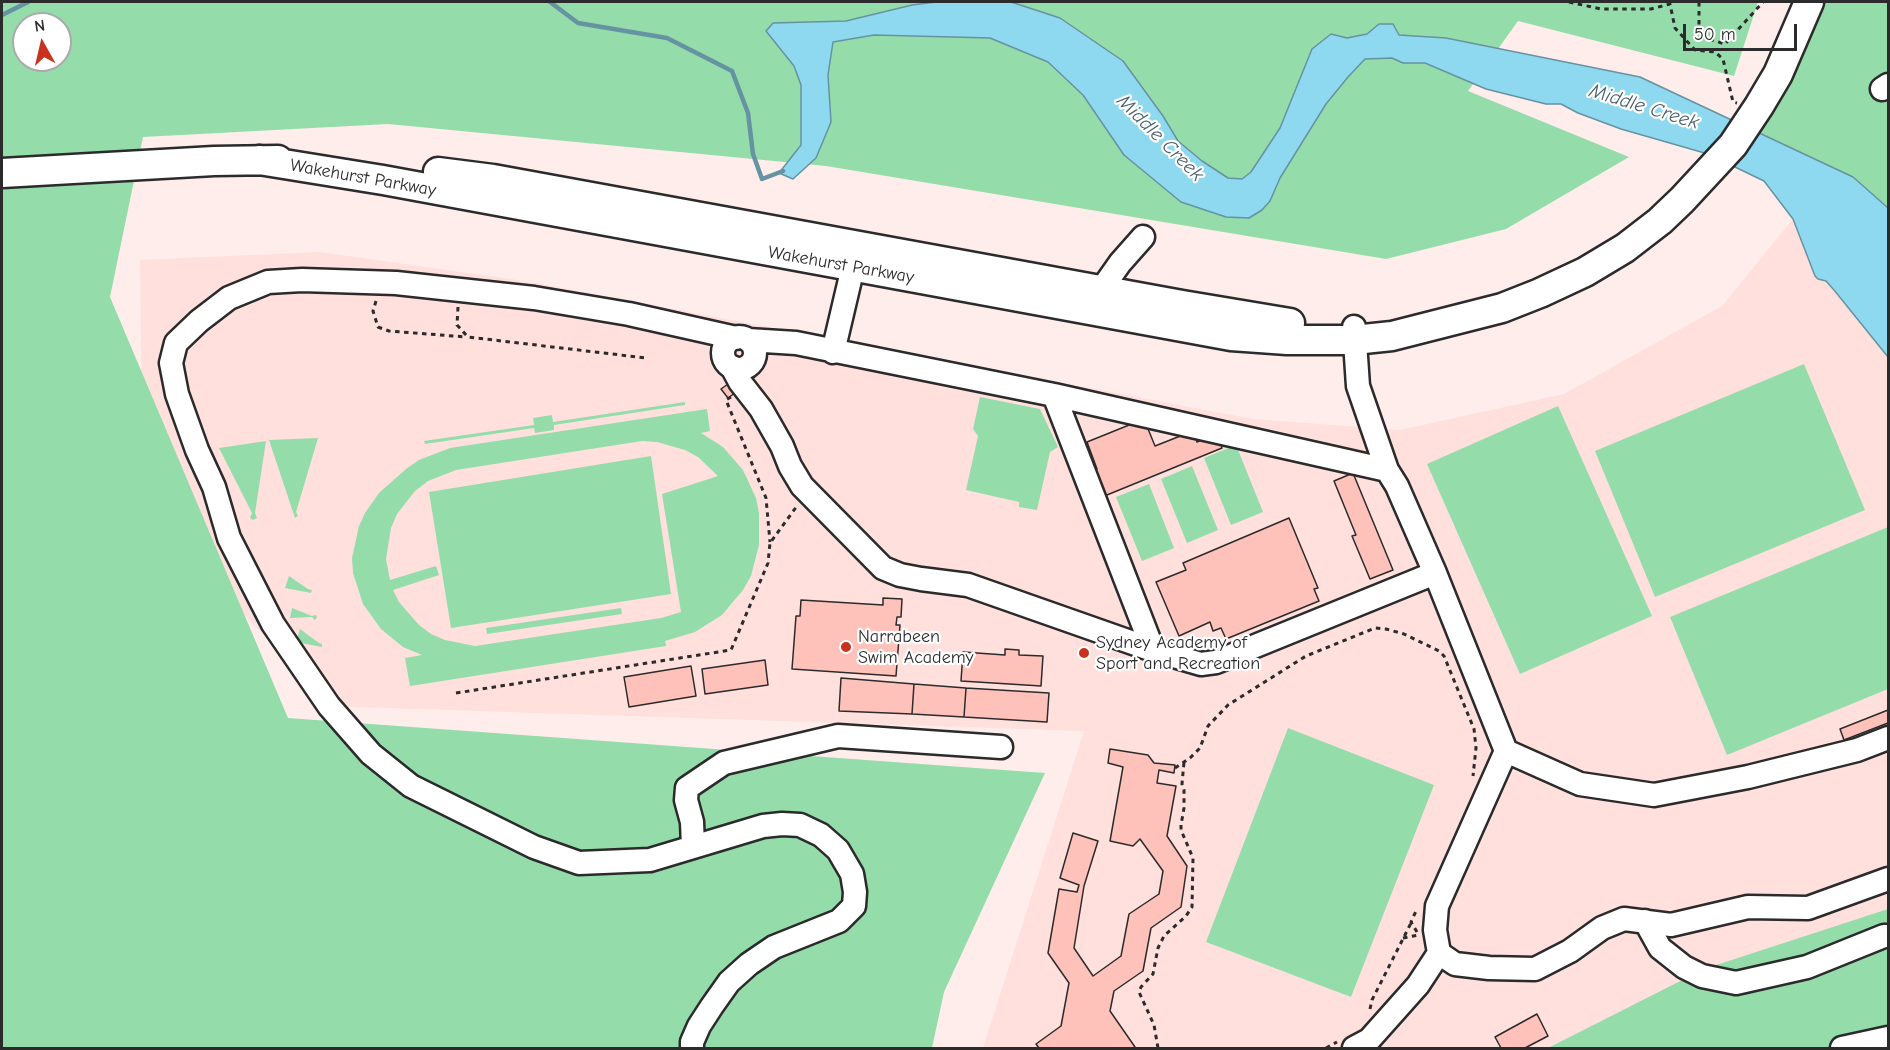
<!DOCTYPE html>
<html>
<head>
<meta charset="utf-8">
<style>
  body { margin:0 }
  #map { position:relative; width:1890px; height:1050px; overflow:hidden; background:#ffedeb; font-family:"Comic Neue",sans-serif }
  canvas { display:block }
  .frame { position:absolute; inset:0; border:3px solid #2b2b2b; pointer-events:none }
  .north { position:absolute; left:12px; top:12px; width:60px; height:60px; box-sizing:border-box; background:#fff; border:2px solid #aaa; border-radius:50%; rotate:352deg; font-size:16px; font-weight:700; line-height:24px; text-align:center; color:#2b2b2b }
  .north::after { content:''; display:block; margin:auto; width:21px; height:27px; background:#c8321e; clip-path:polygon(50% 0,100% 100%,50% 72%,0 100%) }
  .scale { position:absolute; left:1683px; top:24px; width:114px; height:27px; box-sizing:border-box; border:3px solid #2b2b2b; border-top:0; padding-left:8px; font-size:18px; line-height:21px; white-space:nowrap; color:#2b2b2b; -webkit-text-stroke:4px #fff; paint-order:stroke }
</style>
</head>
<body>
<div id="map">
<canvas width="1890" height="1050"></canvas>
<div class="frame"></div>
<div class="north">N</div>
<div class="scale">50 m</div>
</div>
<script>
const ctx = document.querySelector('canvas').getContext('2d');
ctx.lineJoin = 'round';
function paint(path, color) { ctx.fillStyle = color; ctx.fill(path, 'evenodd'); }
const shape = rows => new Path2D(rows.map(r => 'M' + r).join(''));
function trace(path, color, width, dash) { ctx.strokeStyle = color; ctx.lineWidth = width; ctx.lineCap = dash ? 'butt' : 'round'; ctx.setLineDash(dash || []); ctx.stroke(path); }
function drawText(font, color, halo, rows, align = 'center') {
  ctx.font = font + ' "Comic Neue",sans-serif'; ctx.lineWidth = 4.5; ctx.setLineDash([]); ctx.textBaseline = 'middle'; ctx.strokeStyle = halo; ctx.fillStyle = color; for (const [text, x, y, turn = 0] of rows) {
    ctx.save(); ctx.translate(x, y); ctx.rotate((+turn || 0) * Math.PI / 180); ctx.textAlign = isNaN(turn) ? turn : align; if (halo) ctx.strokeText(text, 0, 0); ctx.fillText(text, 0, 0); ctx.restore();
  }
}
paint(shape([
  [1793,219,1815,276,1818,279,1826,281,1834,290,1888,357,1888,982,1603,1048,983,1048,1084,731,329,706,232,601,142,422,140,260,320,252,531,282,1253,419,1400,430,1564,394,1722,306]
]), '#ffe0dd');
paint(shape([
  [2,2,1758,2,1734,76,1518,21,1468,91,1629,157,1506,229,1386,259,826,166,388,124,143,137,110,297,288,718,1045,773,944,992,932,1048,2,1048],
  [24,24,60,24,60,60,24,60],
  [1818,2,1888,2,1888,208,1853,177,1760,133,1784,93,1799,61],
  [1804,364,1865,510,1655,597,1595,451],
  [980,397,1040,409,1058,447,1050,452,1037,510,1019,507,1019,502,966,490,978,436,973,429],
  [685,402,685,405,554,425,554,430,535,433,534,428,425,444,424,441,534,425,533,418,552,415,553,422],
  [1558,406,1652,616,1520,674,1427,464],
  [707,409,710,431,701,433,723,447,743,470,756,498,759,513,759,545,751,576,743,590,722,615,695,632,665,641,666,646,410,686,405,658,422,655,403,647,381,629,363,604,353,573,352,558,359,526,365,513,379,493,406,469,419,460,450,448],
  [642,441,657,442,685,450,698,457,718,476,662,494,681,612,661,618,475,646,445,640,431,634,419,625,399,602,393,590,439,575,436,566,390,580,386,559,391,528,397,514,415,491,428,481,456,470],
  [318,438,296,512,298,516,295,518,269,440],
  [266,441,255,513,257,518,253,520,250,518,252,513,219,448],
  [1236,445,1263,512,1231,525,1204,458],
  [651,456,671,594,451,628,429,492],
  [1192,466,1218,530,1187,543,1161,479],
  [1149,484,1174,548,1142,561,1116,497],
  [1888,527,1888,689,1727,755,1670,617],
  [289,576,308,589,312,590,311,593,285,588],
  [292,608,312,616,316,615,317,617,315,620,312,617,290,618],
  [621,608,622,614,487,634,486,628],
  [300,629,319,643,322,644,322,647,296,642],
  [1288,728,1434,785,1351,997,1206,942],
  [1888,909,1888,1048,1548,1048,1704,969]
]), '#95dcab');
const water = shape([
  [936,2,1011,2,1060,18,1123,61,1163,116,1178,141,1202,161,1228,178,1242,179,1251,172,1280,128,1312,49,1331,34,1347,38,1367,34,1379,24,1393,24,1399,35,1446,38,1640,77,1853,177,1888,208,1888,357,1834,290,1826,281,1818,279,1815,276,1793,219,1764,181,1708,154,1621,129,1578,113,1561,104,1546,104,1486,89,1425,63,1403,63,1392,58,1365,59,1348,77,1326,104,1280,178,1270,201,1262,210,1249,218,1226,217,1181,202,1124,155,1083,95,1048,62,990,38,874,35,833,42,828,75,831,122,816,158,793,179,779,173,801,145,801,85,794,66,766,31,773,23,846,21,912,5,936,2]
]);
paint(water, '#8ed9ef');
trace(water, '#6693a1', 1.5);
trace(shape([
  [550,2,578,23,667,38,732,71,748,113,753,154,762,179,783,171],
  [2,15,28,2]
]), '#6693a1', 4.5);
const building = shape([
  [728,384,735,393,728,398,721,389,728,384],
  [1144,419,1155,446,1193,431,1197,442,1217,434,1222,448,1102,497,1091,471,1097,469,1087,442,1144,419],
  [1353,473,1393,570,1370,579,1352,536,1356,535,1334,481,1353,473],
  [1289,518,1318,588,1314,589,1319,601,1226,639,1221,628,1213,631,1210,622,1179,636,1156,582,1186,570,1183,563,1289,518],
  [883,598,902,599,901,617,897,617,896,625,900,625,896,676,792,669,796,616,800,616,801,600,883,605,883,598],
  [1005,649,1019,650,1019,655,1043,656,1041,686,961,681,963,652,1005,655,1005,649],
  [765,660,768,685,705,694,702,669,765,660],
  [691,666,696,696,629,707,624,677,691,666],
  [841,678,914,684,912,714,839,711,841,678],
  [914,684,966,688,964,717,912,714,914,684],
  [966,688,1049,693,1047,722,964,717,966,688],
  [1888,710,1888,723,1844,740,1840,729,1888,710],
  [1110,749,1148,755,1154,763,1175,765,1174,773,1159,770,1157,783,1176,786,1167,836,1187,866,1181,907,1151,928,1143,971,1114,991,1110,1011,1135,1047,1133,1048,1039,1048,1036,1044,1061,1026,1069,983,1048,953,1059,889,1077,892,1079,885,1060,878,1073,833,1098,841,1084,886,1074,948,1093,976,1121,956,1129,914,1159,894,1163,871,1140,839,1133,846,1110,841,1123,767,1108,763,1110,749],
  [1537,1014,1548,1036,1525,1048,1501,1048,1495,1037,1537,1014]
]);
paint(building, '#fec2bb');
trace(building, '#2b2b2b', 1.5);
const minor = shape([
  [1882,89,1888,85],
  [1101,290,1120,263,1143,237],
  [1354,327,1358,386,1387,470,1397,486,1435,573,1506,751,1580,784,1654,795,1748,777,1857,750,1888,738],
  '723 353a16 16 0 1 1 32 0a16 16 0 1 1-32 0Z',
  [748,340,796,343,1054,395,1387,470],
  [833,352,853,267],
  [732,367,740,382,761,409,782,446,790,466,802,486,883,568,900,575,921,579,968,585,1153,650,1201,664,1216,662,1435,573],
  [1054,395,1153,650],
  [693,847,692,822,686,800,687,788,724,763,838,736,1001,747],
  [1645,921,1660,948,1684,967,1702,976,1736,983,1807,967,1884,936,1888,936],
  [1439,953,1455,964,1489,968,1535,969,1570,951,1602,928,1624,919,1671,925,1748,907,1808,908,1888,879],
  [692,1048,692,1042,699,1026,712,1006,729,982,749,964,774,947,839,921,854,906,855,892,852,874,838,850,821,835,800,825,782,824,763,826,650,860,579,863,534,847,411,786,371,754,329,706,273,624,229,538,214,487,197,450,177,394,171,363,176,343,199,321,229,298,268,282,302,280,396,283,534,298,629,314,736,338],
  [1354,1048,1369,1040,1418,985,1439,953,1435,930,1437,906,1506,751],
  [1842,1048,1888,1038]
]);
const major = shape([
  [259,160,383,180,1231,336,1287,340,1354,340,1392,336,1502,308,1540,293,1585,272,1625,248,1660,221,1682,200,1733,145,1759,106,1778,74,1809,2],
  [438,172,493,179,1182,305,1290,323],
  [2,173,214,161,278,160]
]);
trace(minor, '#2b2b2b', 27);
trace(major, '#2b2b2b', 33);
trace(shape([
  [1569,2,1601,9,1651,9,1670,4,1675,28,1695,50,1715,52,1723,59,1733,102,1737,103],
  [1699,2,1699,36,1725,44,1763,2],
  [376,301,373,311,378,327,389,331,466,337],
  [458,307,457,325,468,337,646,358],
  [731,397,726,400,766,498,770,542],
  [456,693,731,650,768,563,770,543,797,506],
  [1175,768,1190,758,1200,748,1208,726,1228,705,1306,656,1375,628,1386,629,1404,634,1439,651,1444,656,1474,729,1476,748,1473,776],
  [1417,932,1411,922,1417,909],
  [1403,938,1419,935],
  [1370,1009,1372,1000,1411,923],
  [1158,1048,1154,1025,1139,992,1141,987,1153,974,1158,948,1164,936,1186,916,1192,907,1193,858,1181,830,1181,825,1184,808,1184,790,1182,784,1184,762],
  [1326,1048,1337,1042]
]), '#2b2b2b', 3, [4.5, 4.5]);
trace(minor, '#fff', 22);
trace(major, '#fff', 28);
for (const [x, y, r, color] of [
  [846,647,6,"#c8321e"],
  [1084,653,6,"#c8321e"]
]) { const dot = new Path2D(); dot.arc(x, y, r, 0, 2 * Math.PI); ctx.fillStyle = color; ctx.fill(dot); trace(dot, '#fff', 2); }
drawText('18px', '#2b2b2b', '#fff', [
  ["Wakehurst Parkway",363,178,10],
  ["Wakehurst Parkway",841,265,10]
]);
drawText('18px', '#2b2b2b', '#fff', [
  ["Narrabeen",858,637],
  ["Swim Academy",858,658],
  ["Sydney Academy of",1096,643],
  ["Sport and Recreation",1096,664]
], 'left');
drawText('italic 20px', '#495f66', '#fff', [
  ["Middle Creek",1644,107,17],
  ["Middle Creek",1160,138,45]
]);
</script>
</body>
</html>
